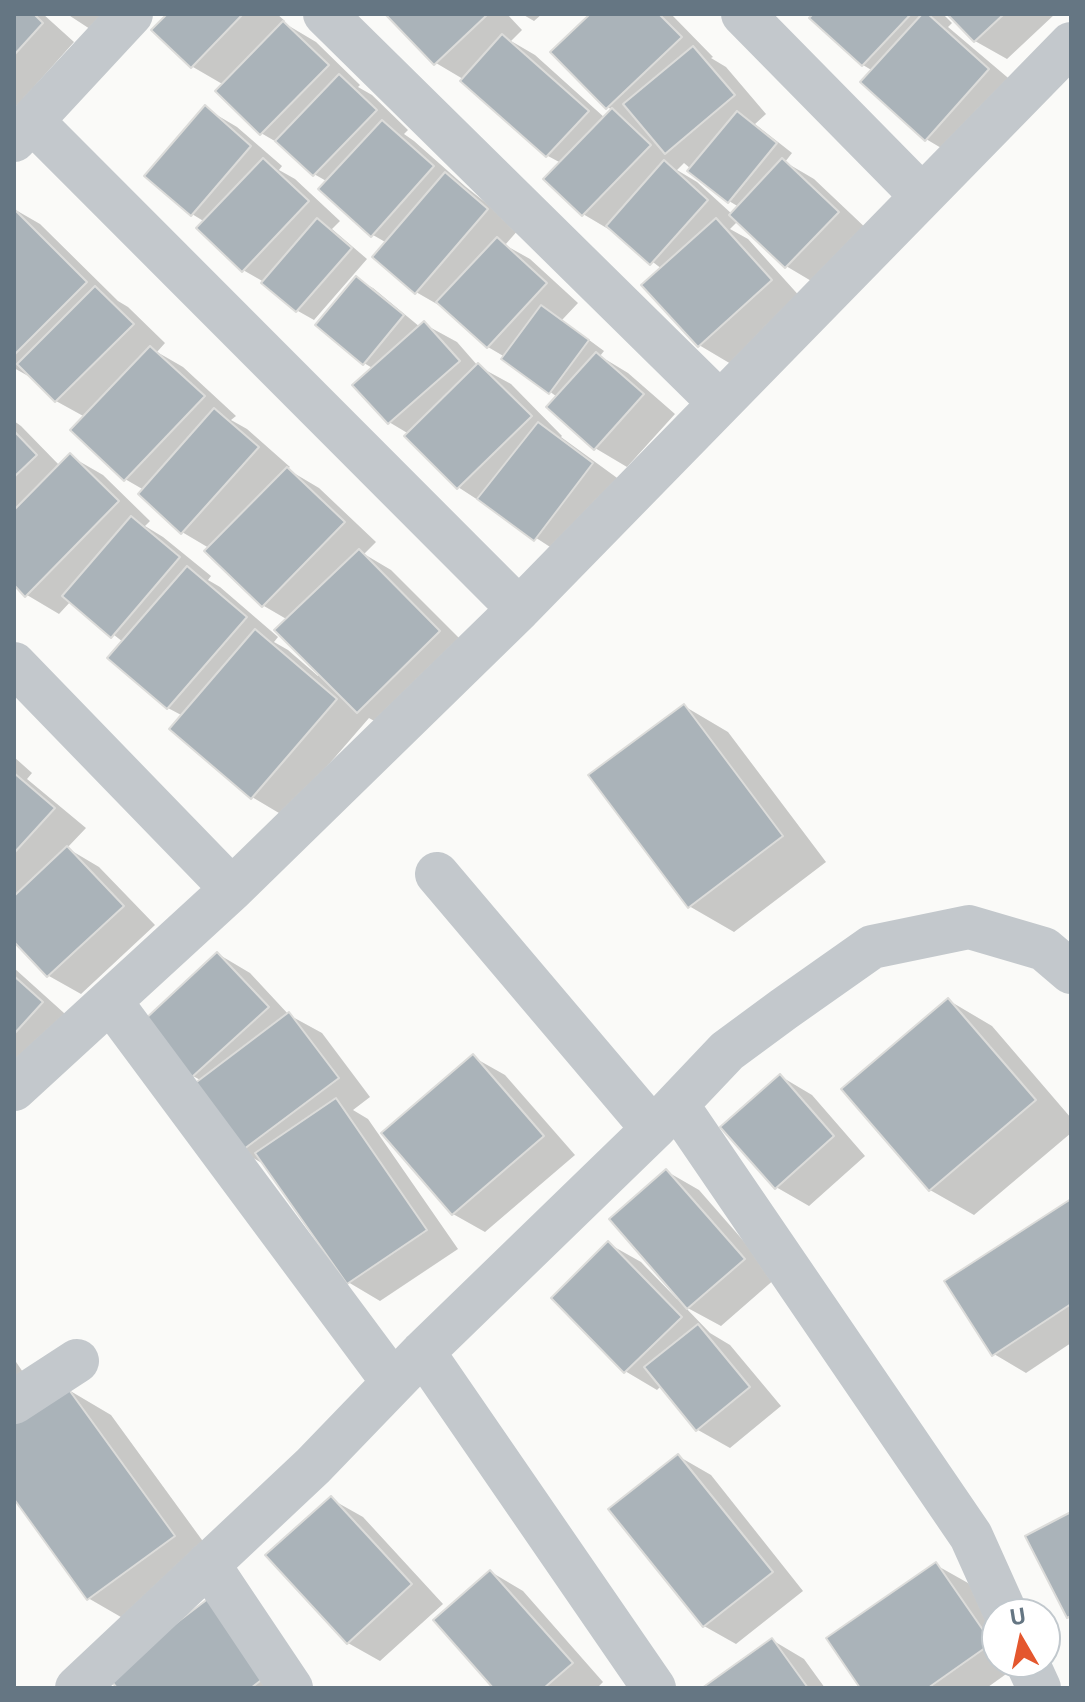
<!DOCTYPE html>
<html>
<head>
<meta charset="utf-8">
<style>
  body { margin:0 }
  #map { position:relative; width:1085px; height:1702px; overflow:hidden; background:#fafaf8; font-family:"Public Sans",sans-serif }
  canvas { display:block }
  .frame { position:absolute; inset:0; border:16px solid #657683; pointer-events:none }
  .north { position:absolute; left:981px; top:1598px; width:80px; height:80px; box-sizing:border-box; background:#fff; border:2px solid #c1c8cd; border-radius:50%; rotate:351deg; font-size:22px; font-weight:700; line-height:32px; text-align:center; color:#657683 }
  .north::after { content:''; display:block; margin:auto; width:28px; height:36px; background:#e4572e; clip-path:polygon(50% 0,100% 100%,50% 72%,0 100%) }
</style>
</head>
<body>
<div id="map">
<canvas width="1085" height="1702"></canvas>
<div class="frame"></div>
<div class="north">U</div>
</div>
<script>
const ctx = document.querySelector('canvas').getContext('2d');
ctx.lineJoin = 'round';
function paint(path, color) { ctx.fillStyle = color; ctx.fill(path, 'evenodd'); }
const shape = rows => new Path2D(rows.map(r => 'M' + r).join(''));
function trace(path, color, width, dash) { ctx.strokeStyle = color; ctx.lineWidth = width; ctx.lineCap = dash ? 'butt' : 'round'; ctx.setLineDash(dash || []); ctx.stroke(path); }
paint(shape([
  [14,14,43,14,74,42,17,106,14,104],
  [67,14,133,14,110,42],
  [170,14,277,14,285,21,284,23,316,42,360,85,358,87,372,95,408,130,404,134,414,141,466,187,519,229,505,245,530,259,578,303,562,320,604,351,600,356,628,373,675,414,627,467,595,448,557,397,505,357,488,347,449,311,416,292,387,243,373,235,328,182,314,174,285,147,261,133,224,85,193,67,154,30],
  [388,14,507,14,522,30,511,41,535,55,605,118,613,110,607,107,593,14,671,14,713,57,711,58,726,67,766,114,755,124,792,153,785,162,814,179,870,232,818,285,786,266,738,221,730,229,748,239,803,300,731,364,699,345,662,269,615,233,583,214,561,163,548,156,463,79,436,63],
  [684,163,729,201,739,207,732,214,697,182,677,170],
  [522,14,542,14,534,21],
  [811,14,943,14,952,23,948,27,1020,88,958,158,926,139,873,71,863,65],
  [949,14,1055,14,1007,59,975,41],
  [205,108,237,127,282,166,279,170,295,179,340,221,332,229,367,259,314,320,298,311,264,282,243,270,205,222,192,214],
  [14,209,40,224,118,301,128,307,165,343,157,352,183,367,236,416,231,420,247,429,290,467,287,469,319,488,376,542,364,554,391,570,471,650,390,730,369,718,284,816,252,797,183,716,168,708,123,642,71,601,59,614,27,595,14,583,14,421,21,426,60,466,70,456,103,475,150,521,145,526,163,537,211,576,208,580,220,587,278,637,274,642,288,650,318,676,320,674,288,620,264,606,206,551,209,548,182,532,144,490,125,479,85,417,56,401,37,381,14,368],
  [356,279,373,288,420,327,424,324,457,342,478,366,511,384,562,436,561,437,624,483,567,558,458,487,409,434,389,422,374,369,364,363],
  [684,706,728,732,826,862,734,932,689,906],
  [14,757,32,773,27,779,86,828,67,848,99,867,155,925,81,994,49,976,14,939,14,898,18,895,14,893],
  [218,954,250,973,289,1015,322,1033,370,1097,353,1110,368,1119,458,1249,380,1301,348,1282,267,1166,241,1151,202,1081,193,1076],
  [14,968,74,1022,14,1087],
  [948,1000,992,1026,1071,1118,1071,1133,974,1215,930,1190],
  [473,1057,505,1075,575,1155,485,1232,453,1214],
  [780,1076,812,1095,865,1156,809,1206,776,1187],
  [666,1171,699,1190,776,1278,721,1326,684,1306,710,1333,730,1345,781,1406,730,1448,698,1430,661,1386,657,1390,625,1371,609,1244,641,1262,677,1299,679,1296],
  [1071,1202,1071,1343,1026,1373,994,1354],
  [14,1359,27,1378,14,1387],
  [67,1389,111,1415,218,1562,133,1624,88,1598,14,1496,14,1427],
  [678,1456,711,1475,803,1591,736,1644,704,1626],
  [331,1499,363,1517,443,1604,380,1661,348,1643],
  [936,1565,968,1583,997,1625,997,1662,1023,1662,988,1687,990,1688,862,1688],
  [491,1572,523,1591,603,1682,597,1688,495,1688],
  [209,1600,295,1688,119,1688],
  [772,1640,804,1659,825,1688,706,1688]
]), '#0003');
const building = shape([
  [14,14,34,14,43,23,14,55,14,14],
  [167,14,243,14,191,68,151,30,167,14],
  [385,14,488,14,434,65,385,14],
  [590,14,659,14,682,37,606,109,550,52,590,14],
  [813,14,911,14,862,66,809,18,813,14],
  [922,14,928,14,989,69,925,141,860,82,922,14],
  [947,14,1004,14,974,42,947,14],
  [283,21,329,65,260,135,215,91,283,21],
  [502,34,589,111,546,157,460,81,502,34],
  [693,46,735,95,665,154,623,104,693,46],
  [339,74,377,110,313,176,275,141,339,74],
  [205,105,251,146,191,216,144,176,205,105],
  [612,108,651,145,582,216,543,179,612,108],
  [737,111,777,143,728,203,687,171,737,111],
  [382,120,434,166,371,237,318,189,382,120],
  [263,158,309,201,242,272,196,228,263,158],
  [782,158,839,212,785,268,729,215,782,158],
  [664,160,708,200,650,265,606,226,664,160],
  [445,172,488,209,415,294,372,257,445,172],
  [14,209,87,282,14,355,14,209],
  [317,218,352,248,296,312,261,283,317,218],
  [716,218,772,280,698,347,641,285,716,218],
  [497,237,547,283,487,348,436,302,497,237],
  [356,276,404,315,363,365,315,325,356,276],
  [95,286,134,324,55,402,17,364,95,286],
  [541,305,589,340,549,394,501,359,541,305],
  [424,321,460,361,388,424,352,385,424,321],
  [150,346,205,396,124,481,70,430,150,346],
  [596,352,644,394,594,450,546,407,596,352],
  [478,363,532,416,457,489,404,436,478,363],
  [214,408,259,447,181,534,138,494,214,408],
  [538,422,593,463,534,541,477,499,538,422],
  [14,431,37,455,14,477,14,431],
  [70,453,119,501,25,597,14,585,14,510,70,453],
  [287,467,345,522,262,607,204,551,287,467],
  [131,516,180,557,111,638,62,596,131,516],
  [359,549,440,631,357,713,274,630,359,549],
  [187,566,247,617,167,709,107,658,187,566],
  [255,629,337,699,251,799,169,729,255,629],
  [684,704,783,836,688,908,588,775,684,704],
  [14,773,55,808,14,853,14,773],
  [67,846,124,906,47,977,14,942,14,896,67,846],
  [217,952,269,1007,192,1077,141,1023,217,952],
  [14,976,43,1002,14,1034,14,976],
  [948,998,1036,1100,929,1191,841,1089,948,998],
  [289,1012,339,1078,240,1152,190,1087,289,1012],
  [473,1054,544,1136,452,1215,381,1133,473,1054],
  [780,1074,834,1136,775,1189,720,1127,780,1074],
  [336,1098,427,1230,347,1284,255,1153,336,1098],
  [666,1169,745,1259,687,1309,609,1219,666,1169],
  [1071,1199,1071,1304,992,1356,944,1281,1071,1199],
  [608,1241,682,1317,624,1373,551,1298,608,1241],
  [698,1324,750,1387,696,1431,644,1367,698,1324],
  [67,1387,175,1536,87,1600,14,1499,14,1424,67,1387],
  [678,1454,773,1572,703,1627,608,1509,678,1454],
  [331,1496,412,1584,347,1644,265,1555,331,1496],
  [1071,1512,1071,1616,1067,1618,1025,1536,1071,1512],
  [936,1562,992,1643,928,1688,860,1688,826,1638,936,1562],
  [490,1570,573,1663,544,1688,493,1688,433,1620,490,1570],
  [209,1598,269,1674,251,1688,117,1688,107,1676,209,1598],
  [772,1638,808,1688,702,1688,772,1638]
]);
paint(building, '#aab3b9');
trace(building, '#dcdcda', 2);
trace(shape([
  [325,14,720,403],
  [743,14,922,196],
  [32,121,519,609],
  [14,140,131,14],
  [14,664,232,889],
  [437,874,653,1129],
  [110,1001,393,1382],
  [14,1089,232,889,519,609,1071,44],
  [677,1105,971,1536,1006,1614],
  [423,1352,654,1688],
  [14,1402,77,1361],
  [208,1564,291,1688],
  [1027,1662,1039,1688],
  [77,1688,313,1466,423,1352,653,1129,727,1051,784,1009,872,947,969,927,1044,949,1071,972]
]), '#c3c8cc', 44);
</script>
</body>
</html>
